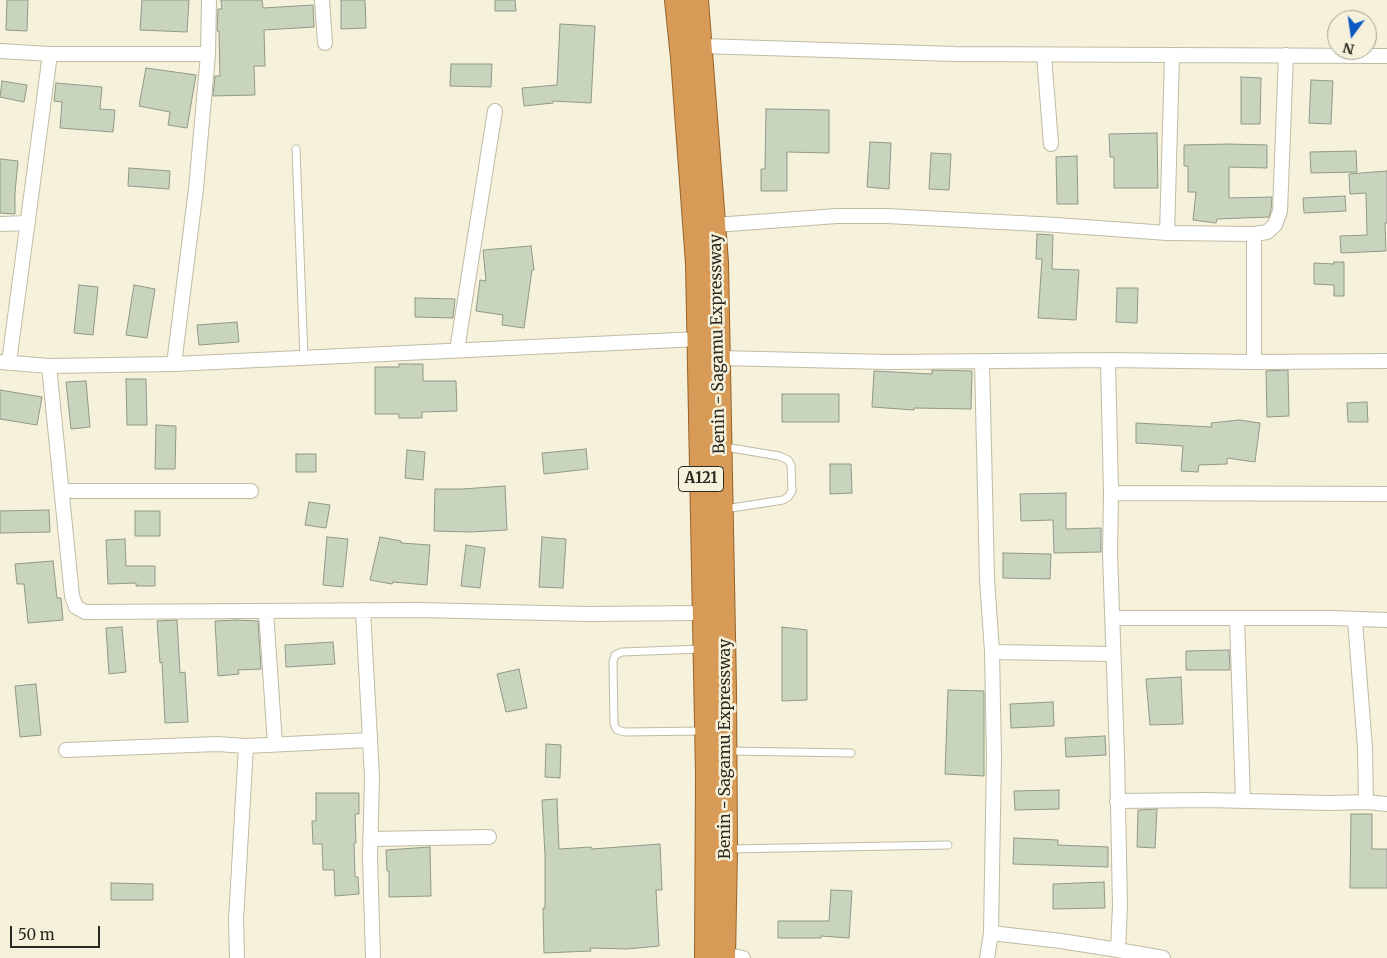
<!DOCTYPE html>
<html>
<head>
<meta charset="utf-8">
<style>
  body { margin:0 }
  #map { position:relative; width:1387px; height:958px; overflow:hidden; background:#f6f1db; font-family:Merriweather,serif }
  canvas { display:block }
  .north { position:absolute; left:1327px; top:10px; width:50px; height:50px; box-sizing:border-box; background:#f6f1db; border:1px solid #a5a191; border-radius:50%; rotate:194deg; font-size:14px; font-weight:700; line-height:20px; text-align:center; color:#2b2921 }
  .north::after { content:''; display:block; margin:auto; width:18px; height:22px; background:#0b58c2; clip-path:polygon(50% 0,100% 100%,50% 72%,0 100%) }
  .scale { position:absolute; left:10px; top:926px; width:90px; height:22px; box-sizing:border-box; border:2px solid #2b2921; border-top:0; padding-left:6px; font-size:15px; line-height:18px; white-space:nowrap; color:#2b2921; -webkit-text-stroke:4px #f6f1db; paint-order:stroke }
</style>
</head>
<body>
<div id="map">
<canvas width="1387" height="958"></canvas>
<div class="north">N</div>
<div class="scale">50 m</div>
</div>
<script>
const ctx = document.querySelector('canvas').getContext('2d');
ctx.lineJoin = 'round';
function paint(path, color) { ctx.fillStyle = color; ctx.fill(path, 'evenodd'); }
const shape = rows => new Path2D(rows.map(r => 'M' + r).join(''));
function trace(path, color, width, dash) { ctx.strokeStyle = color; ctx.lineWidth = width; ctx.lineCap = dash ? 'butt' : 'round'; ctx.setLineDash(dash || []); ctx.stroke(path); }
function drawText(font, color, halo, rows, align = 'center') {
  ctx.font = font + ' Merriweather,serif'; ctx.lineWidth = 5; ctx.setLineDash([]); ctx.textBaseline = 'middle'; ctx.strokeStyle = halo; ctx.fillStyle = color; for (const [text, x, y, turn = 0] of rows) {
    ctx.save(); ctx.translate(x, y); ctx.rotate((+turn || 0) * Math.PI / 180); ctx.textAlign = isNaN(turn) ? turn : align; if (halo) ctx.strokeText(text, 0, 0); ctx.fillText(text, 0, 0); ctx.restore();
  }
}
const building = shape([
  [7,0,28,0,27,31,6,30,7,0],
  [142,0,189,0,187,32,140,30,142,0],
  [221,0,262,0,263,8,313,5,314,27,264,30,265,66,254,66,255,95,213,96,215,76,220,76,219,31,217,31,218,9,222,9,221,0],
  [341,0,365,0,366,28,341,29,341,0],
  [495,0,515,0,516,11,495,11,495,0],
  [560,24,595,26,591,103,553,101,553,103,524,106,522,88,557,85,560,24],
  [451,64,492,64,491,87,450,86,451,64],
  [146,68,196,75,187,128,168,125,170,112,139,106,146,68],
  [1241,77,1261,78,1260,124,1241,124,1241,77],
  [1311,80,1333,81,1331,124,1309,123,1311,80],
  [2,81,27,85,24,102,0,97,2,81],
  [56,83,102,87,100,109,115,110,113,132,60,128,62,102,54,101,56,83],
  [766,109,829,110,829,153,787,152,787,191,761,191,761,169,765,169,766,109],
  [1157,133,1158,188,1114,188,1114,157,1110,157,1109,134,1157,133],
  [870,142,891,143,889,189,867,187,870,142],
  [1229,144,1267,145,1267,168,1229,167,1229,198,1272,197,1271,209,1269,217,1217,219,1216,223,1193,220,1196,192,1188,192,1188,166,1184,166,1184,145,1229,144],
  [1356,151,1357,172,1311,173,1310,152,1356,151],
  [931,153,951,154,949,190,929,189,931,153],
  [1077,156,1078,204,1057,204,1056,157,1077,156],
  [0,159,18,161,15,193,15,214,0,213,0,159],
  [129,168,170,171,169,189,128,186,129,168],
  [1387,171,1387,223,1385,223,1386,251,1341,253,1340,236,1367,235,1366,193,1350,194,1349,174,1387,171],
  [1345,196,1346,211,1304,213,1303,198,1345,196],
  [1037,234,1053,235,1052,269,1079,270,1076,320,1038,318,1042,259,1036,259,1037,234],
  [531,246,534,270,532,270,524,328,502,325,503,315,476,311,480,280,486,281,483,250,531,246],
  [1334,262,1344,262,1344,296,1334,296,1334,285,1314,284,1314,263,1334,264,1334,262],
  [79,285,98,287,93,335,74,333,79,285],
  [134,285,155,289,147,338,126,335,134,285],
  [1117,288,1138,288,1137,323,1116,322,1117,288],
  [415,298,455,299,453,318,415,317,415,298],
  [237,322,239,342,199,345,197,325,237,322],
  [399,364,423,364,423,381,456,381,457,411,422,412,422,418,399,418,399,414,375,414,375,367,399,367,399,364],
  [932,370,972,371,971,409,914,408,914,410,872,407,874,371,932,374,932,370],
  [1288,370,1289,416,1267,417,1266,371,1288,370],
  [126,379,146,379,147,425,127,425,126,379],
  [86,381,90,427,71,429,66,382,86,381],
  [0,390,42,397,37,425,0,419,0,390],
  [782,394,839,394,839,422,782,422,782,394],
  [1367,402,1368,422,1348,422,1347,403,1367,402],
  [1239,420,1260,423,1255,462,1227,458,1227,464,1199,465,1198,472,1181,471,1183,446,1136,443,1136,423,1212,427,1211,423,1239,420],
  [156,425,176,426,175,469,155,469,156,425],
  [586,449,588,469,544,474,542,453,586,449],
  [407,450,425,452,423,480,405,478,407,450],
  [296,454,316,454,316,472,296,472,296,454],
  [830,464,851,464,852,493,830,494,830,464],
  [505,486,507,530,471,532,434,531,435,489,462,489,505,486],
  [1066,493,1066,529,1101,528,1101,552,1054,553,1053,520,1021,521,1020,494,1066,493],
  [309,502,330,505,326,528,305,525,309,502],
  [49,510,50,532,0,533,0,511,49,510],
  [135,511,160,511,160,536,135,536,135,511],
  [327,537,348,539,343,587,323,585,327,537],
  [380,537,401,541,401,543,430,545,427,585,393,582,392,584,370,580,380,537],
  [542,537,566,539,563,588,539,587,542,537],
  [125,539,126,566,155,566,155,586,136,586,136,583,108,584,106,540,125,539],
  [466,545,485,548,480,588,461,586,466,545],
  [1003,553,1051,554,1050,579,1003,578,1003,553],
  [53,561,57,598,61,598,63,620,28,623,24,584,17,584,15,564,53,561],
  [177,620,180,673,185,672,188,722,165,723,162,662,160,663,157,621,177,620],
  [236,620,258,621,261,669,238,670,239,674,218,676,215,621,236,620],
  [122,627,126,672,109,674,106,628,122,627],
  [782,627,807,630,807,700,782,701,782,627],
  [333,642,335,664,286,667,285,645,333,642],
  [1229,650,1230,670,1186,670,1186,651,1229,650],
  [519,669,527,708,506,712,497,674,519,669],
  [1181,677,1183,724,1150,725,1146,679,1181,677],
  [36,684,41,735,20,737,15,686,36,684],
  [948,690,984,691,984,776,945,774,948,690],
  [1053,702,1054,726,1011,728,1010,704,1053,702],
  [1105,736,1106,755,1066,757,1065,738,1105,736],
  [546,744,561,745,560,778,545,777,546,744],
  [1059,790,1059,809,1015,810,1014,791,1059,790],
  [316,793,359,793,359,814,355,814,356,843,354,843,355,877,358,877,359,894,335,896,334,870,323,870,322,844,313,844,312,821,316,821,316,793],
  [557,799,559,849,591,847,592,849,660,844,662,890,656,890,659,946,627,949,590,948,591,951,544,953,543,908,545,908,545,855,542,800,557,799],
  [1157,809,1155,848,1137,847,1138,810,1157,809],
  [1351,814,1372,814,1372,849,1387,849,1387,888,1350,888,1351,814],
  [1014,838,1058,840,1058,845,1108,847,1108,867,1013,864,1014,838],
  [430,847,431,896,389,897,389,871,387,871,386,850,430,847],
  [1104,882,1105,908,1053,909,1053,884,1104,882],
  [111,883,153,884,153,900,111,900,111,883],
  [831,890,852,891,849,938,821,936,821,938,778,938,778,921,829,921,831,890]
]);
paint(building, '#c9d4bf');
trace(building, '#909986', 1);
const service = shape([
  [296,149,304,358],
  [725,509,783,500,788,497,792,491,791,465,788,460,779,456,725,447],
  [702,649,622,652,615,655,613,662,614,724,617,730,625,732,703,731],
  [728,751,851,753],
  [729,849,948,845]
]);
const minor = shape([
  [322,0,325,43],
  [701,46,955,54,1387,56],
  [0,51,50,54,9,362],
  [50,54,208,54],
  [1044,55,1051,144],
  [0,224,28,223],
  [715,225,837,216,887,216,1057,225,1167,233,1254,234,1267,232,1275,225,1280,211,1286,55],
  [1167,233,1172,56],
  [457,350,495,111],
  [719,358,888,362,1108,360,1254,362,1387,361],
  [982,361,987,579,992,652,994,757,991,933,987,958],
  [0,362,49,366,174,364,699,339],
  [1254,362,1254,234],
  [174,364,196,189,208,54,209,0],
  [49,366,72,596,76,607,85,612,419,610,588,614,704,613],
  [62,491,251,491],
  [1111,493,1387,494],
  [363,610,372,777,370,857,373,958],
  [266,611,275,744],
  [1113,618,1332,618,1387,620],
  [1237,619,1243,801],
  [1355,620,1365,748,1366,802],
  [992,652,1112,654],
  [66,750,217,744,246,746,370,740],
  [1117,801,1207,800,1329,803,1366,802,1387,804],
  [370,839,489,837],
  [991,933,1061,941,1118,950,1120,906,1117,754,1110,554,1111,493,1108,360],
  [1118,950,1163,958],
  [724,954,743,958],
  [237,958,236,920,246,746]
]);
const trunk = shape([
  [676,0,682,58,697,264,707,774,706,958],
  [697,0,717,262,725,688,726,849,724,958]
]);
trace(service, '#bfbba5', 9);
trace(minor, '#bfbba5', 16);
trace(trunk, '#966329', 24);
trace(service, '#fff', 7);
trace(minor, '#fff', 14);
trace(trunk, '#d89b57', 22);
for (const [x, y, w] of [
  [701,479,45]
]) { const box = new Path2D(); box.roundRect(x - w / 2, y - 12.5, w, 25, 4); ctx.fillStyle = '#f6f1db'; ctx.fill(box); trace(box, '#2b2921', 1); }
drawText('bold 15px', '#2b2921', null, [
  ["A121",701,479]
]);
drawText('16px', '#2b2921', '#f6f1db', [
  ["Benin - Sagamu Expressway",718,344,-91],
  ["Benin - Sagamu Expressway",725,749,-90]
]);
</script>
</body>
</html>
